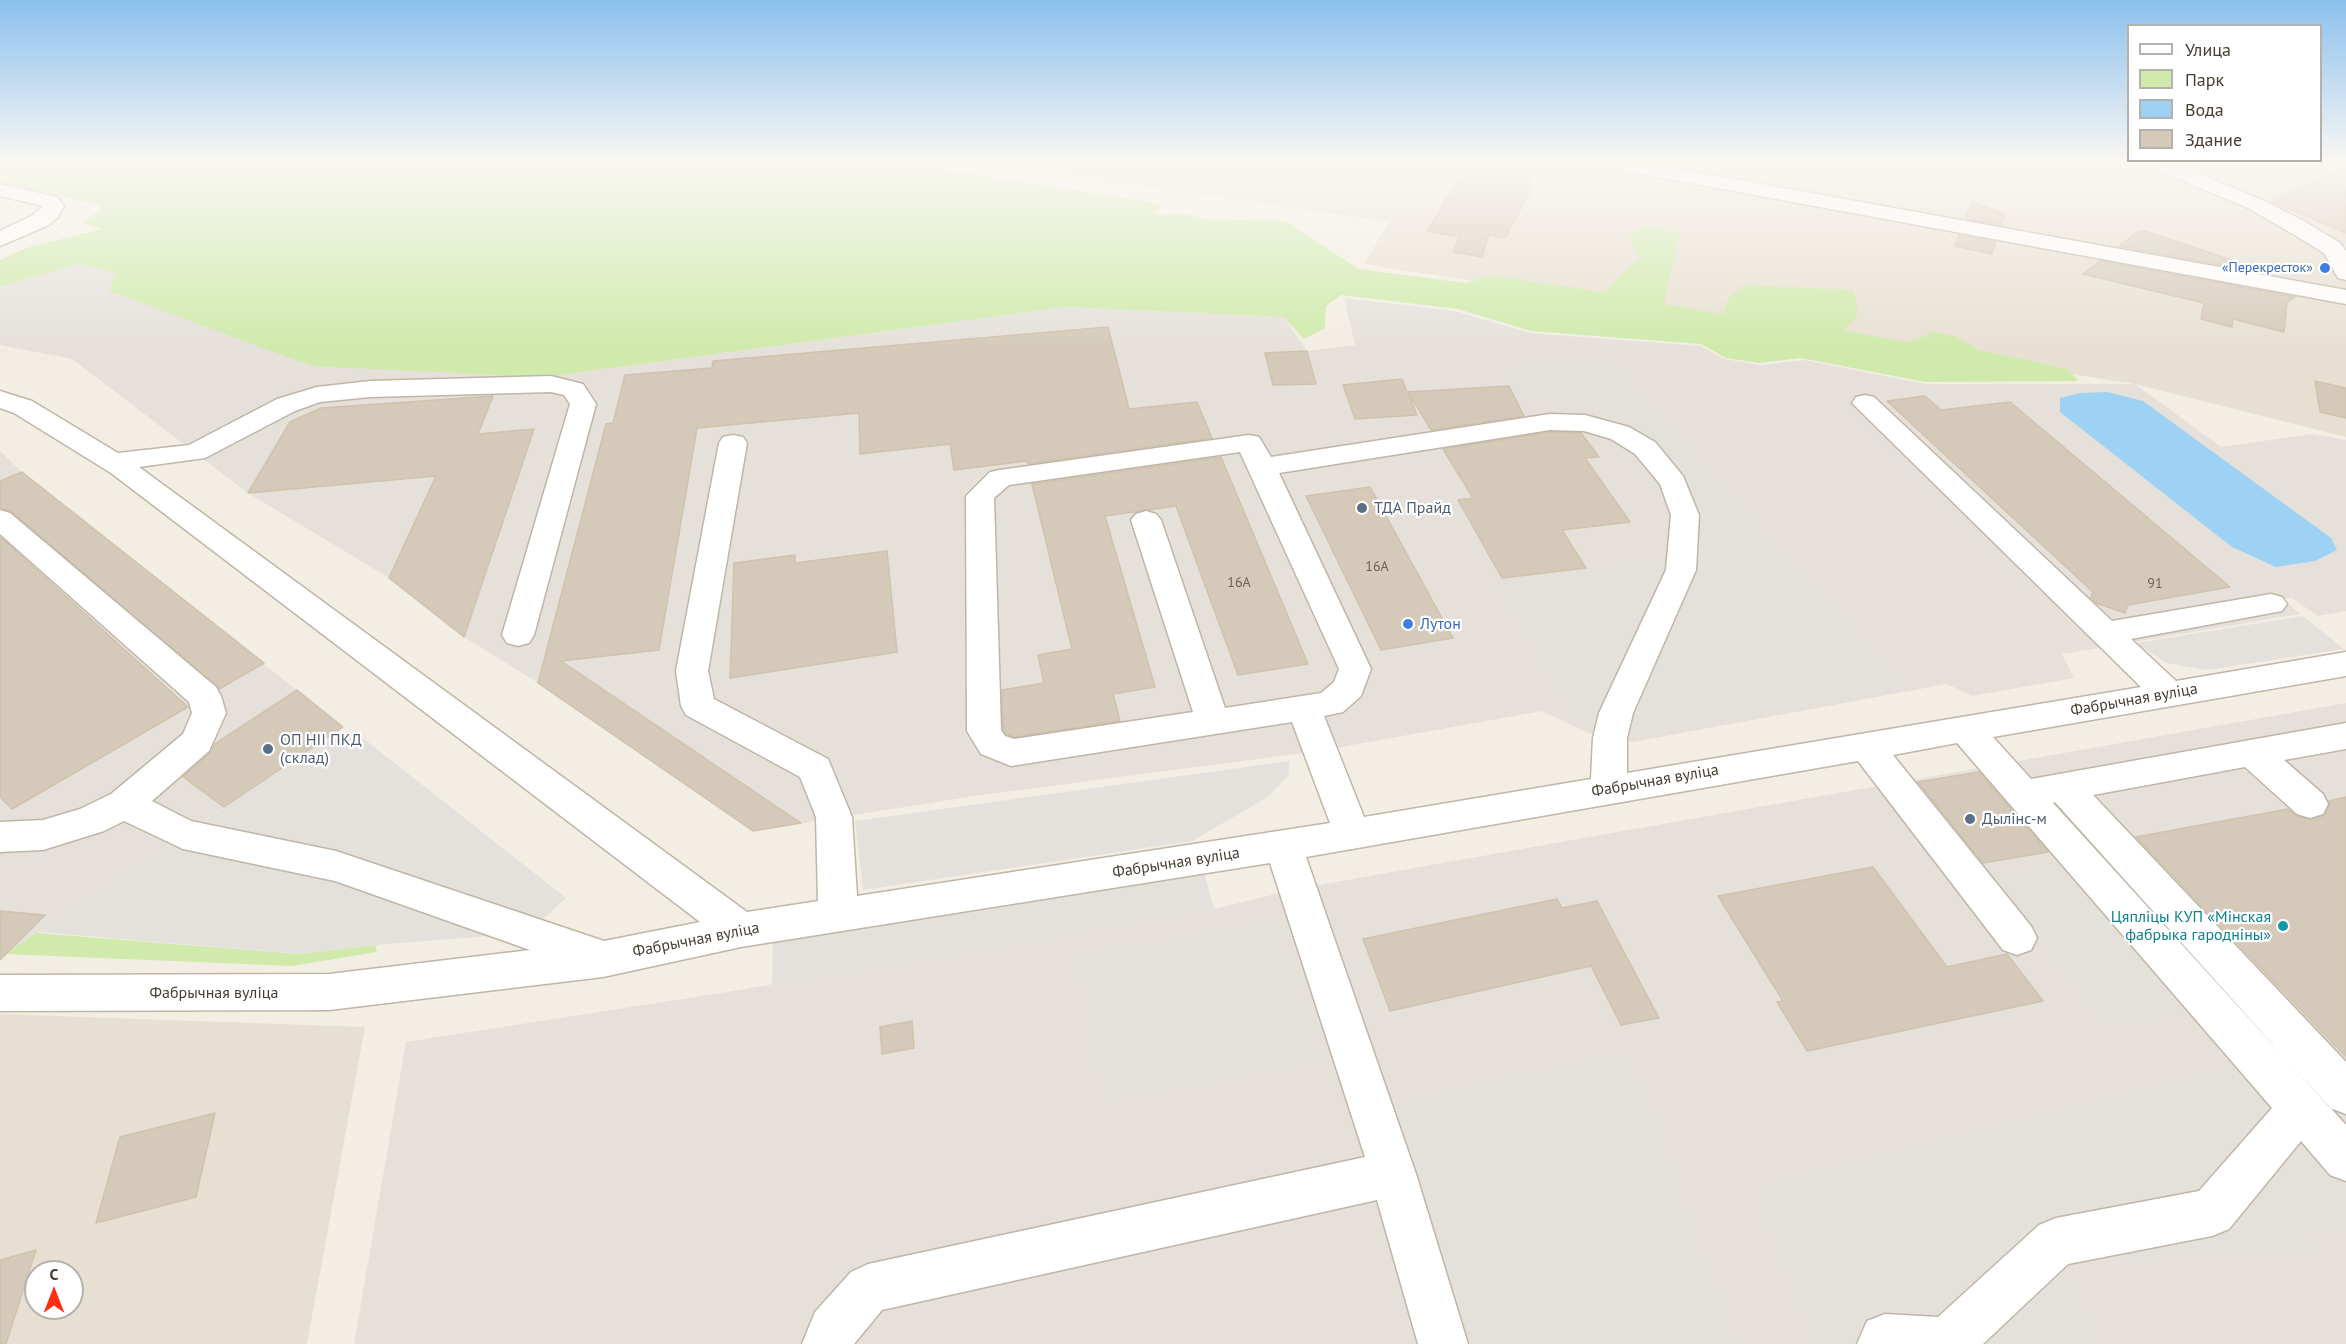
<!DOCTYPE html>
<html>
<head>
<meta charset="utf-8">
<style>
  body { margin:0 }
  #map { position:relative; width:2346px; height:1344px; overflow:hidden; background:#f3eee4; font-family:"PT Sans",sans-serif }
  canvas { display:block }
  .legend { position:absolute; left:2127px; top:24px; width:195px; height:138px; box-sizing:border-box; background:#fff; border:2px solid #b5b2ae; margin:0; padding:8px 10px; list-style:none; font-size:18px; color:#463e34 }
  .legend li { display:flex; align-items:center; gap:12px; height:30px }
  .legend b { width:30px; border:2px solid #b5b2ae }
  .north { position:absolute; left:24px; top:1260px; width:60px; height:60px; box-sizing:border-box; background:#fff; border:2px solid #b5b2ae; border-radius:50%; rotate:0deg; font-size:16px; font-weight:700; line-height:24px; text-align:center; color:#463e34 }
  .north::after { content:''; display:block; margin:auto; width:21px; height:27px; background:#ff2e10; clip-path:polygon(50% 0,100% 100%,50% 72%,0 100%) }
</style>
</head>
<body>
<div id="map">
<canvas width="2346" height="1344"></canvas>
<ul class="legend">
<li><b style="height:8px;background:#fff"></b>Улица</li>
<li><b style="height:16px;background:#cfeaab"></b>Парк</li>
<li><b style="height:16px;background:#9dd2f4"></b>Вода</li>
<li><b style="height:16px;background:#d5cab9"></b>Здание</li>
</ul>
<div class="north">С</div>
</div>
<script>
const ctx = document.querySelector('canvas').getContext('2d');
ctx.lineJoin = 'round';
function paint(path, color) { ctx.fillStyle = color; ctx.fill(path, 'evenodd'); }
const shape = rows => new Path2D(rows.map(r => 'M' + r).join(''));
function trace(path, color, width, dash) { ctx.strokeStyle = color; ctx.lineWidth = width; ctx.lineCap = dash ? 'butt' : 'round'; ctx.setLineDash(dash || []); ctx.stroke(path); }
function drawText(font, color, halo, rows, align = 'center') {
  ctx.font = font + ' "PT Sans",sans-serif'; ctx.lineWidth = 4.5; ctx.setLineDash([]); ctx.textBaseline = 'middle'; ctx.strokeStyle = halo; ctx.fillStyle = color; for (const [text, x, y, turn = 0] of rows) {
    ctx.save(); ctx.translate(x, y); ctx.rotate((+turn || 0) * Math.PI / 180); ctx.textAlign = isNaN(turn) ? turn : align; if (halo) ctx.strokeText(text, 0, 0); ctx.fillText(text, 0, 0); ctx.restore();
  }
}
paint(shape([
  [984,163,2346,163,2346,437,2135,384,1364,264,1389,222],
  [0,1014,365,1027,307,1344,0,1344],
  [36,1272,72,1272,72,1308,36,1308]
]), '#e7e0d2');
paint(shape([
  [79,264,116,273,110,290,544,377,1065,307,1284,317,1307,351,1355,345,1344,298,1455,311,1530,333,1701,346,1724,359,1761,365,1804,360,1925,384,2135,384,2221,447,2312,434,2346,440,2346,611,2318,616,2292,598,2283,599,2300,614,2062,654,2074,678,1972,696,1947,684,1633,742,1588,733,1542,711,1319,751,974,796,753,831,543,686,464,637,389,578,248,493,72,359,0,345,0,287],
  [0,451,22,472,343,727,6,954,0,954],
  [2346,703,2346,1344,354,1344,406,1042,727,992,1214,909,1296,889]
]), '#e5e0da');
paint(shape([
  [0,163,907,163,1162,204,1153,215,1183,214,1205,219,1285,221,1359,269,1466,283,1494,276,1604,292,1640,257,1628,237,1643,226,1680,233,1664,304,1723,314,1728,299,1744,285,1854,290,1858,314,1844,331,1910,342,1934,332,1954,336,1979,350,2067,369,2079,381,1925,382,1801,358,1759,363,1726,358,1701,344,1531,331,1458,309,1341,295,1326,306,1325,328,1304,339,1284,317,1065,307,544,377,312,366,109,291,116,273,79,264,0,287,0,260,26,248,102,229,81,222,98,212,102,205,0,184],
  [36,933,299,954,375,945,377,952,292,966,6,954]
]), '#cfeaab');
paint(shape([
  [1609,361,1766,538,1906,688,1634,734,1580,716,1497,586,1698,554,1699,517,1657,447,1636,429,1593,403,1551,395,1521,396,1504,368],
  [2303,616,2344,649,2207,670,2166,663,2136,643],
  [354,731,566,898,528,933,375,945,299,954,39,932,323,741],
  [1290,761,1288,776,1268,797,1192,841,863,890,855,821],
  [2053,867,2177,1012,2109,1027,1990,878],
  [1204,872,1214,909,772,985,773,943],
  [1276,923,1318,1061,1106,1100,1081,956],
  [1614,1054,1635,1079,1663,1145,1689,1229,1736,1344,1474,1344,1409,1163,1384,1109],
  [2233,1068,2346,1190,2346,1231,2300,1233,2314,1255,2058,1259,2097,1344,1818,1344,1755,1189]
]), '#e4e1dd');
paint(shape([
  [2107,392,2143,401,2331,538,2337,550,2315,561,2276,567,2232,547,2060,412,2060,398,2080,393]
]), '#9dd2f4');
const building = shape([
  [1469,163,1538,163,1527,185,1533,186,1505,238,1489,235,1482,257,1453,252,1459,237,1427,231,1469,163],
  [2346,167,2346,233,2270,201,2346,167],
  [1972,202,2005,214,2001,225,1966,219,1972,202],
  [2139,231,2145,231,2234,261,2230,267,2119,246,2139,231],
  [1959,235,1996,242,1992,254,1955,246,1959,235],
  [2100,261,2295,297,2287,302,2284,332,2233,319,2232,327,2201,319,2204,303,2083,274,2100,261],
  [1108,327,1129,409,1197,402,1212,438,1028,464,1027,461,954,470,950,444,860,454,859,413,697,428,659,650,561,661,801,823,753,831,538,683,606,424,613,423,625,375,712,368,713,361,1108,327],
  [1307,351,1316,384,1273,385,1265,353,1307,351],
  [1402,379,1407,392,1509,386,1524,416,1431,430,1408,392,1417,415,1355,419,1343,385,1402,379],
  [2315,381,2346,388,2346,418,2320,412,2315,381],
  [493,396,478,434,534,429,464,637,389,578,436,476,248,493,290,422,321,408,493,396],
  [1925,396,1941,410,2010,402,2230,587,2128,605,2125,613,2096,603,2091,598,2093,592,1887,401,1925,396],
  [1550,432,1581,433,1599,457,1585,458,1630,522,1562,530,1586,568,1502,578,1458,500,1473,498,1443,449,1550,432],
  [1221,457,1308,664,1238,675,1176,506,1105,516,1155,687,1113,694,1120,721,1014,737,1006,734,1003,729,1002,690,1044,683,1038,655,1072,649,1032,484,1221,457],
  [22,472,264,663,219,689,11,511,0,508,0,481,22,472],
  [1370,487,1453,638,1381,650,1306,496,1370,487],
  [0,537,188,707,12,809,0,797,0,537],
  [887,551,897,652,730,678,734,563,795,555,795,563,887,551],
  [297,690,343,727,224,807,183,777,210,753,215,744,297,690],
  [1979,772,2048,852,1983,863,1918,782,1979,772],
  [2346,797,2346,1057,2136,837,2288,809,2296,816,2311,820,2325,815,2330,805,2329,801,2346,797],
  [1873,867,1947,967,2007,954,2043,1001,1807,1051,1777,1002,1783,1001,1718,896,1873,867],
  [1557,899,1562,908,1597,901,1659,1018,1621,1025,1591,966,1390,1011,1363,939,1557,899],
  [0,911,45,915,0,960,0,911],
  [912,1021,914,1048,882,1054,880,1027,912,1021],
  [215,1113,196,1197,96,1223,120,1137,215,1113],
  [36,1250,6,1344,0,1344,0,1260,36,1250]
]);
paint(building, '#d5cab9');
trace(building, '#d0c2ac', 1.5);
const minor = shape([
  [1604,163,1646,163,2346,290,2346,304,1614,169,1607,167,1604,163],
  [2147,163,2173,163,2262,200,2304,221,2340,243,2346,251,2346,280,2338,278,2324,253,2288,231,2248,208,2150,167,2147,163],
  [2299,163,2322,163,2319,167,2307,171,2300,169,2299,163],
  [0,184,57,197,64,206,58,217,49,225,0,246,0,231,33,215,43,206,0,196,0,184],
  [551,376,583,384,596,404,534,635,529,643,518,646,507,643,502,635,570,404,564,395,551,392,370,397,320,402,295,411,205,458,139,467,747,912,818,901,816,817,800,777,686,715,681,706,676,671,719,443,723,437,733,435,743,437,747,443,708,671,714,699,828,759,852,817,857,896,1330,823,1292,722,1011,766,981,754,967,731,966,496,990,472,1000,470,1249,435,1259,437,1271,457,1550,414,1585,415,1629,427,1655,442,1683,476,1699,515,1696,570,1633,713,1627,738,1627,773,2141,687,1852,403,1856,397,1865,395,1874,397,2112,621,2271,594,2282,597,2287,604,2282,611,2131,639,2176,681,2346,652,2346,676,1993,737,2031,779,2346,723,2346,749,2284,760,2323,794,2328,804,2323,814,2310,818,2297,814,2245,767,2093,795,2346,1062,2346,1114,2330,1108,2055,802,2053,803,2346,1125,2346,1181,2330,1175,2301,1141,2229,1229,2212,1236,2068,1264,1983,1344,1857,1344,1867,1321,1885,1314,1938,1317,2039,1225,2056,1218,2199,1191,2272,1108,1957,743,1893,755,2031,926,2037,938,2031,950,2017,955,2003,950,1858,761,1306,857,1416,1174,1468,1344,1418,1344,1377,1200,882,1310,854,1344,802,1344,815,1312,851,1272,868,1264,1365,1157,1270,863,741,947,603,977,329,1010,0,1011,0,975,329,974,530,950,335,881,183,849,124,821,104,831,43,850,0,852,0,822,43,820,80,809,111,794,183,734,192,713,189,702,0,534,0,510,10,513,216,687,221,696,226,713,209,751,152,801,191,821,336,851,604,941,700,922,111,473,14,413,0,408,0,391,32,401,118,453,189,445,277,399,317,387,370,381,551,376],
  [1550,430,1584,431,1611,439,1635,454,1660,484,1671,515,1666,570,1599,713,1593,738,1591,779,1364,817,1324,716,1343,712,1361,696,1371,669,1279,473,1550,430],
  [1240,452,1339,669,1334,682,1321,693,1225,708,1161,520,1156,514,1146,511,1136,514,1131,520,1193,712,1014,739,1005,736,1001,730,994,498,1009,485,1240,452]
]);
trace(minor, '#bfb6a7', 3);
paint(minor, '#fff');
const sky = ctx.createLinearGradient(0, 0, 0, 351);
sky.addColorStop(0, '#8ac0ed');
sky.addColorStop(0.46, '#faf7f3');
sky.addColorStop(1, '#faf7f300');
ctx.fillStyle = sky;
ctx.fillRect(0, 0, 2346, 351);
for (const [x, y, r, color] of [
  [2325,268,6,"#3f7fe0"],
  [1362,508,6,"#5c6f8a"],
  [1408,624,6,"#3f7fe0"],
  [268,749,6,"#5c6f8a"],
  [1970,819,6,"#5c6f8a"],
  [2283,926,6,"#0f9aa8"]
]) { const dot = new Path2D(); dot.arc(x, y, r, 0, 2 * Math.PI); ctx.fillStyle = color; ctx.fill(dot); trace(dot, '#fff', 2); }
drawText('14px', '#366cbe', '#fff', [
  ["«Перекресток»",2313,268]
], 'right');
drawText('14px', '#6a6155', null, [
  ["16А",1377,567],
  ["16А",1239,583],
  ["91",2155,584]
]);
drawText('16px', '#4e5e75', '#fff', [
  ["ТДА Прайд",1374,508],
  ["ОП НII ПКД",280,740],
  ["(склад)",280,758],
  ["Дылінс-м",1982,819]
], 'left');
drawText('16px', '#366cbe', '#fff', [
  ["Лутон",1420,624]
], 'left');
drawText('16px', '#463e34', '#fff', [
  ["Фабрычная вуліца",2134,700,-10],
  ["Фабрычная вуліца",1655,781,-10],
  ["Фабрычная вуліца",1176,863,-9],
  ["Фабрычная вуліца",696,940,-11],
  ["Фабрычная вуліца",214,993]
]);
drawText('16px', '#0d838f', '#fff', [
  ["Цяпліцы КУП «Мінская",2271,917],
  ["фабрыка гародніны»",2271,935]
], 'right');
</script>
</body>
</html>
